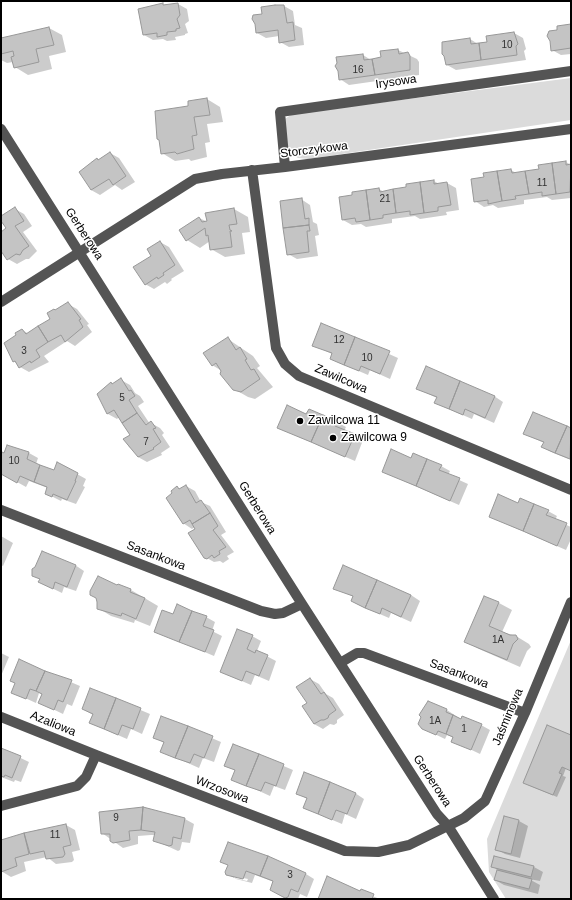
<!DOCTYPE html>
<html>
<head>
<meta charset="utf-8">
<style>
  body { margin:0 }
  #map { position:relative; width:572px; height:900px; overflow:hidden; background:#fff; font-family:Helvetica,sans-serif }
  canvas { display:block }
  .frame { position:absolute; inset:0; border:2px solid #000; pointer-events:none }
</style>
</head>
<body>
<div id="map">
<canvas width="572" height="900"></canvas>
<div class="frame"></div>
</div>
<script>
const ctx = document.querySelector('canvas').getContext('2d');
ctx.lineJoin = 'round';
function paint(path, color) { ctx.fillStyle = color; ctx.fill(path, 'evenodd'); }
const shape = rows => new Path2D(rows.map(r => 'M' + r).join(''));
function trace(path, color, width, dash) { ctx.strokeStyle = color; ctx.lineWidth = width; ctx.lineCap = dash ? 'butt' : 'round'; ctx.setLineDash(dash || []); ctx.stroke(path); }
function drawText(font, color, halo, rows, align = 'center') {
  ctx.font = font + ' Helvetica,sans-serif'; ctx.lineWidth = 3; ctx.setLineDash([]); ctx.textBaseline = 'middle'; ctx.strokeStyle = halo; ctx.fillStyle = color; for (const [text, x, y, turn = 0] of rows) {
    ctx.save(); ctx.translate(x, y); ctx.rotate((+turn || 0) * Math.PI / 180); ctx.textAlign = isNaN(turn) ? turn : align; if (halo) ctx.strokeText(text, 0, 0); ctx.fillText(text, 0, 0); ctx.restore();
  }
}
paint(shape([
  [571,78,571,120,308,159,298,158,288,152,285,119,292,114],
  [571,640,571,899,506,899,489,872,487,839]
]), '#dbdbdb');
paint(shape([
  [162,4,166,6,178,4,187,9,189,21,185,24,188,33,185,34,185,35,175,37,176,40,167,41,163,39,153,40,144,35],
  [284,6,293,11,295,25,302,28,304,45,289,47,280,42,279,36,266,38,257,33,256,24,263,15],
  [571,25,571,54,561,55,552,50],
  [49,28,62,35,66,52,49,56,52,69,28,75,15,67,13,62,7,63,1,60,1,39],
  [514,33,523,38,526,49,524,51,526,60,456,70,447,65,470,39,478,44,488,43],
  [398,50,417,59,419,62,419,75,349,85,340,79,363,55,371,60,382,58],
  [207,99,220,107,223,122,207,124,210,142,205,143,207,157,191,161,189,159,175,161,162,153,160,140,189,107],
  [110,153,119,158,135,182,122,190,115,185,100,195,91,190,91,162,97,159,99,160],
  [566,162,571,165,571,198,552,200,547,197,524,200,524,204,498,208,493,205,484,207,475,201,485,177,511,170,516,173,540,170],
  [434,181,439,184,447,183,456,188,459,210,446,212,447,215,420,219,415,216,392,219,392,223,366,227,361,224,352,225,343,220,379,189,384,192,407,188],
  [301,199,310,205,313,222,317,224,319,235,315,236,318,256,297,259,288,254],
  [15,209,24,214,32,226,23,232,37,251,29,259,26,259,17,264,8,259,1,249,1,233,7,229,1,217],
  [234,209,248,217,250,232,242,233,245,254,225,257,211,249,210,241,200,248,187,240,199,218,208,222,206,214],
  [160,242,169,247,184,271,171,279,172,280,167,284,165,282,154,289,145,284,152,256],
  [68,304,77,309,89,324,87,325,92,332,75,346,67,341,44,356,49,362,29,372,20,367,14,361,18,336,22,330,29,334,52,319,56,311],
  [322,324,398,358,390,379,370,370,368,375,340,363,331,358,332,354,313,345],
  [228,339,253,356,260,366,257,368,273,387,255,399,248,397,234,389,222,371,212,365],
  [121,380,130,385,135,393,140,396,144,402,138,406,150,424,151,423,160,428,164,433,162,435,170,447,161,453,162,455,147,462,138,457,134,450,129,447,125,440,131,435,119,417,117,419,108,414,113,385],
  [418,389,494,396,503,402,494,423,474,414,472,419,444,407,436,402,437,398],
  [309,410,337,422,346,427,344,431,363,440,355,461,278,428,307,416],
  [533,413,571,429,571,460,551,452,543,447,544,443,525,434],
  [8,447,29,453,38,458,36,464,55,471,77,474,86,479,83,486,85,487,76,504,62,499,61,501,55,498,46,493,48,488,29,481,26,487,1,473,1,459],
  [411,460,441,466,450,471,448,475,468,484,459,505,383,472],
  [186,486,195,491,201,502,210,506,226,532,221,535,234,552,227,556,229,559,223,563,220,561,214,562,205,557,195,527,192,529,183,523,177,488,181,489],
  [518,504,548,511,557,516,555,520,571,527,571,539,566,550,490,517],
  [1,536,13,543,3,566,1,565],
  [75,565,84,571,76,591,64,587,62,593,39,582,40,579,33,575],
  [118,585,131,590,158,606,150,626,135,620,134,623,111,616,98,608],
  [334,588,411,595,420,601,411,622,391,613,389,618,361,606,352,601,354,597],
  [499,603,512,610,502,632,516,636,529,644,531,647,527,651,520,667,479,649,466,642],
  [174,615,206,617,215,622,212,631,222,636,214,656,155,631],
  [252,636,261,641,257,651,276,661,269,681,255,675,251,685,221,672],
  [1,653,9,657,1,676],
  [19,660,80,686,72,706,67,704,63,714,40,703,43,695,39,693,36,703,12,692,15,684],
  [310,679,319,684,326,694,333,698,344,715,337,720,337,723,334,725,330,724,323,729,314,724,308,703],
  [91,689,150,714,142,734,131,729,127,739,90,723,93,715,83,709],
  [428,702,447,710,462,720,481,725,490,730,480,754,453,741,454,738,447,735,445,739,422,728],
  [162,717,221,742,214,762,203,758,199,768,161,751,164,743,154,737],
  [571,737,571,770,566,768,563,776,566,777,557,797,528,785],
  [234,745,293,770,285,790,274,786,270,796,233,779,236,771,226,765],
  [1,747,4,750,29,762,21,782,15,780,14,782,1,777],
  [297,793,355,793,364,799,356,819,345,814,342,824,304,808,307,799],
  [143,808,185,819,194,824,190,843,182,842,180,850,178,851,154,840,155,835,151,835,138,836,138,844,123,848,102,833],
  [504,817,519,821,528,826,520,858,505,854,496,849],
  [66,825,75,830,80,850,72,852,74,860,72,862,56,864,47,857,24,862,26,871,11,877,1,871,1,841,40,829,42,831],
  [229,865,306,874,314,879,307,897,300,894,298,899,289,899,272,889,274,882,255,875,252,883,236,879,227,874],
  [234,876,248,879,247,881,234,878],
  [492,866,534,867,543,872,540,881,529,879,540,885,538,894,504,885,495,880,498,870],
  [361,892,380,899,319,899]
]), '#0003');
const building = shape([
  [163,3,163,5,178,3,180,15,177,19,180,28,176,29,176,31,167,32,167,35,157,37,157,33,143,35,138,9,163,3],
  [275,5,284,5,287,23,293,22,295,40,279,43,278,30,256,33,255,24,252,19,253,15,262,14,261,7,275,5],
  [571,24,571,48,551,51,550,41,547,36,549,31,557,30,557,26,571,24],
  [49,27,54,45,36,49,39,62,14,68,11,57,14,56,13,51,1,54,1,38,49,27],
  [514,32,518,44,516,46,517,55,481,60,479,43,487,42,486,36,514,32],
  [470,38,471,44,479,43,481,60,446,65,444,56,442,54,442,42,470,38],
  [398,49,399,54,408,52,410,56,410,70,375,75,372,59,381,57,380,51,398,49],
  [363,54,364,60,372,59,375,75,339,80,338,71,335,66,337,63,336,57,363,54],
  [207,98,210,115,194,117,197,135,192,136,194,149,177,154,175,152,161,154,159,140,157,139,155,111,188,106,188,101,207,98],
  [110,152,126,176,113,185,109,179,91,190,79,172,97,158,98,160,110,152],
  [566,161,566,165,571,164,570,192,556,194,552,163,566,161],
  [552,163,556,194,542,196,542,192,529,194,525,171,539,169,538,165,552,163],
  [511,169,512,173,525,171,529,194,515,196,516,199,502,201,497,171,511,169],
  [497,171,502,201,488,204,488,200,474,202,471,179,484,177,483,173,497,171],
  [434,180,434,184,447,182,451,205,438,207,438,211,424,213,420,182,434,180],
  [420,182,424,213,410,215,410,211,396,213,393,189,406,187,406,184,420,182],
  [379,188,380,192,393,189,396,213,383,215,383,218,370,220,366,190,379,188],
  [366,190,370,220,356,222,355,218,342,220,339,197,352,195,352,192,366,190],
  [302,198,305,219,309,218,309,225,283,228,280,201,302,198],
  [15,207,24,221,15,226,29,246,23,250,20,255,16,254,7,260,1,251,1,232,6,228,1,221,1,216,15,207],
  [234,208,237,224,229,225,230,230,232,231,230,231,232,247,210,250,208,235,206,236,205,228,186,241,179,230,199,217,202,222,207,221,205,213,234,208],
  [309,225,310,231,307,231,309,252,287,255,283,228,309,225],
  [160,241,175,265,163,273,164,275,158,279,157,277,145,285,133,267,151,256,147,249,160,241],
  [68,302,81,319,79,320,83,327,65,342,61,335,48,342,38,326,50,319,47,313,54,309,55,310,68,302],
  [321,323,355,337,344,365,330,359,332,353,312,346,321,323],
  [38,326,48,342,36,350,40,357,31,363,30,361,19,368,15,361,13,362,4,343,16,335,15,333,22,329,26,334,38,326],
  [228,337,236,350,240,347,247,359,245,360,251,370,254,369,260,379,241,392,233,390,220,374,221,371,216,363,212,366,203,353,228,337],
  [355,337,390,351,380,374,361,366,359,371,344,365,355,337],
  [426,366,460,381,449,409,434,403,437,397,416,389,426,366],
  [121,378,129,391,131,390,135,396,129,400,137,413,122,423,114,410,107,414,97,394,111,382,112,384,121,378],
  [460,381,495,396,485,418,465,409,463,415,449,409,460,381],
  [287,405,306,414,309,409,323,415,311,442,277,428,287,405],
  [533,412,567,426,555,453,541,447,544,442,523,434,533,412],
  [137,413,146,425,151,421,156,428,153,429,161,442,153,448,154,449,138,457,123,439,130,435,122,423,137,413],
  [323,415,337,421,335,426,355,434,345,457,311,442,323,415],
  [567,426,571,428,570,459,555,453,567,426],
  [7,445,29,452,27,459,40,465,34,482,20,476,17,483,1,474,1,456,2,452,4,453,7,445],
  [391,449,411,458,413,453,427,459,416,486,382,472,391,449],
  [427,459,442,465,439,470,460,478,450,501,416,486,427,459],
  [57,462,78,473,75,481,76,481,67,500,53,494,52,497,45,494,47,487,34,482,40,465,54,470,57,462],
  [186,485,196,503,201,500,210,513,192,524,190,520,183,524,166,498,172,493,171,491,177,486,179,489,186,485],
  [498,494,518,503,520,498,534,504,523,531,489,517,498,494],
  [534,504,549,510,546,515,567,523,557,546,523,531,534,504],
  [210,513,218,526,213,530,226,547,219,551,220,554,214,558,212,555,207,559,204,558,188,533,195,529,192,524,210,513],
  [42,551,76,565,67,587,55,582,53,589,38,582,40,579,32,576,32,569,35,567,42,551],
  [343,565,377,580,365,608,351,601,353,596,333,589,343,565],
  [98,576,117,585,118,584,131,589,130,592,145,598,136,619,122,613,121,616,97,609,97,602,96,598,90,595,90,591,98,576],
  [377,580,411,595,401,617,382,608,380,614,365,608,377,580],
  [484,596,499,602,489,626,510,635,516,635,518,639,513,644,507,660,464,642,484,596],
  [177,604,192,611,179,642,154,632,162,610,173,614,177,604],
  [192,611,207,616,203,626,214,630,205,652,179,642,192,611],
  [237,629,253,635,247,649,255,653,256,650,268,655,259,676,246,671,242,681,220,672,237,629],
  [19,659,45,671,36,691,30,689,26,699,11,693,15,683,10,681,19,659],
  [45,671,72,680,63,702,58,700,54,710,38,703,42,694,36,691,45,671],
  [310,678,321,694,324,692,336,710,329,715,328,718,324,720,321,720,314,724,302,706,307,703,296,687,310,678],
  [90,688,116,698,104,729,89,723,93,714,82,709,90,688],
  [116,698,141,708,133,729,122,725,118,735,104,729,116,698],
  [428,701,447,709,446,712,453,715,446,734,438,731,436,735,422,729,418,724,421,717,419,715,428,701],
  [453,715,461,719,462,716,482,724,471,750,451,742,453,737,446,734,453,715],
  [161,716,188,726,175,758,160,752,164,742,153,738,161,716],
  [547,725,571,735,571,771,562,767,559,773,562,774,553,795,523,783,547,725],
  [188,726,213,736,204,758,194,754,190,763,175,758,188,726],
  [233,744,259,754,246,786,231,780,235,770,224,766,233,744],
  [1,748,21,756,12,778,5,775,4,777,1,776,1,748],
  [259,754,284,764,276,786,265,782,261,791,246,786,259,754],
  [304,772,330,782,318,814,303,808,307,798,296,794,304,772],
  [330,782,356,793,347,814,336,810,332,820,318,814,330,782],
  [143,807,141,830,129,831,130,840,113,843,110,841,110,834,101,834,99,812,143,807],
  [143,807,185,818,181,839,173,837,172,845,169,846,153,841,155,832,141,830,143,807],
  [504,816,519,820,511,854,495,850,504,816],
  [66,824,71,845,63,847,65,854,63,857,46,859,44,851,30,854,24,833,66,824],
  [24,833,29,854,15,858,17,866,1,872,1,840,24,833],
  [228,842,268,856,260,876,246,871,243,879,226,875,225,872,228,865,220,862,228,842],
  [268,856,306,873,298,892,291,889,288,897,285,898,270,890,273,881,260,876,268,856],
  [494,856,534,866,531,877,491,867,494,856],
  [497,870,532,879,529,889,494,880,497,870],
  [327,876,360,891,361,889,374,894,372,899,318,899,327,876]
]);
paint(building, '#c4c4c4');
trace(building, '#989898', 1);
trace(shape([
  [1,129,302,604,437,814,448,826,494,899],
  [285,167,280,112,571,71],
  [252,170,276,348,285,364,299,376,571,490],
  [1,302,195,179,222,174,285,167,571,129],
  [1,510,261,611,275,614,283,613,302,604],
  [340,663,357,653,364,653,525,713],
  [1,717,96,755],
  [1,806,77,786,86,777,96,755,345,851,378,852,409,845,464,818,485,801,525,713,571,602]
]), '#545454', 10);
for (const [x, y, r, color] of [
  [300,421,4,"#000"],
  [333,438,4,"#000"]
]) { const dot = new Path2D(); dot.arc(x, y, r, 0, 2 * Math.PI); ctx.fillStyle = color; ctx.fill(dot); trace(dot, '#fff', 1.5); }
drawText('10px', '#313131', null, [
  ["10",507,45],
  ["16",358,70],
  ["11",542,183],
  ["21",385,199],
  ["12",339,340],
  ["3",24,351],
  ["10",367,358],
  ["5",122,398],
  ["7",146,442],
  ["10",14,461],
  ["1A",498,640],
  ["1A",435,721],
  ["1",464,729],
  ["9",116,818],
  ["11",55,835],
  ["3",290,875]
]);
drawText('12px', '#000', '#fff', [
  ["Irysowa",396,82,-8],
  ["Storczykowa",314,150,-7],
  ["Gerberowa",84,234,57],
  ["Zawilcowa",341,379,23],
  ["Gerberowa",257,508,58],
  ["Sasankowa",156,556,21],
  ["Sasankowa",459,674,21],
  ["Jaśminowa",508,717,-67],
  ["Azaliowa",53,724,22],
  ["Gerberowa",432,781,57],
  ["Wrzosowa",222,790,21]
]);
drawText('12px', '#000', '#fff', [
  ["Zawilcowa 11",308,421],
  ["Zawilcowa 9",341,438]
], 'left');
</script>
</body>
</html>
